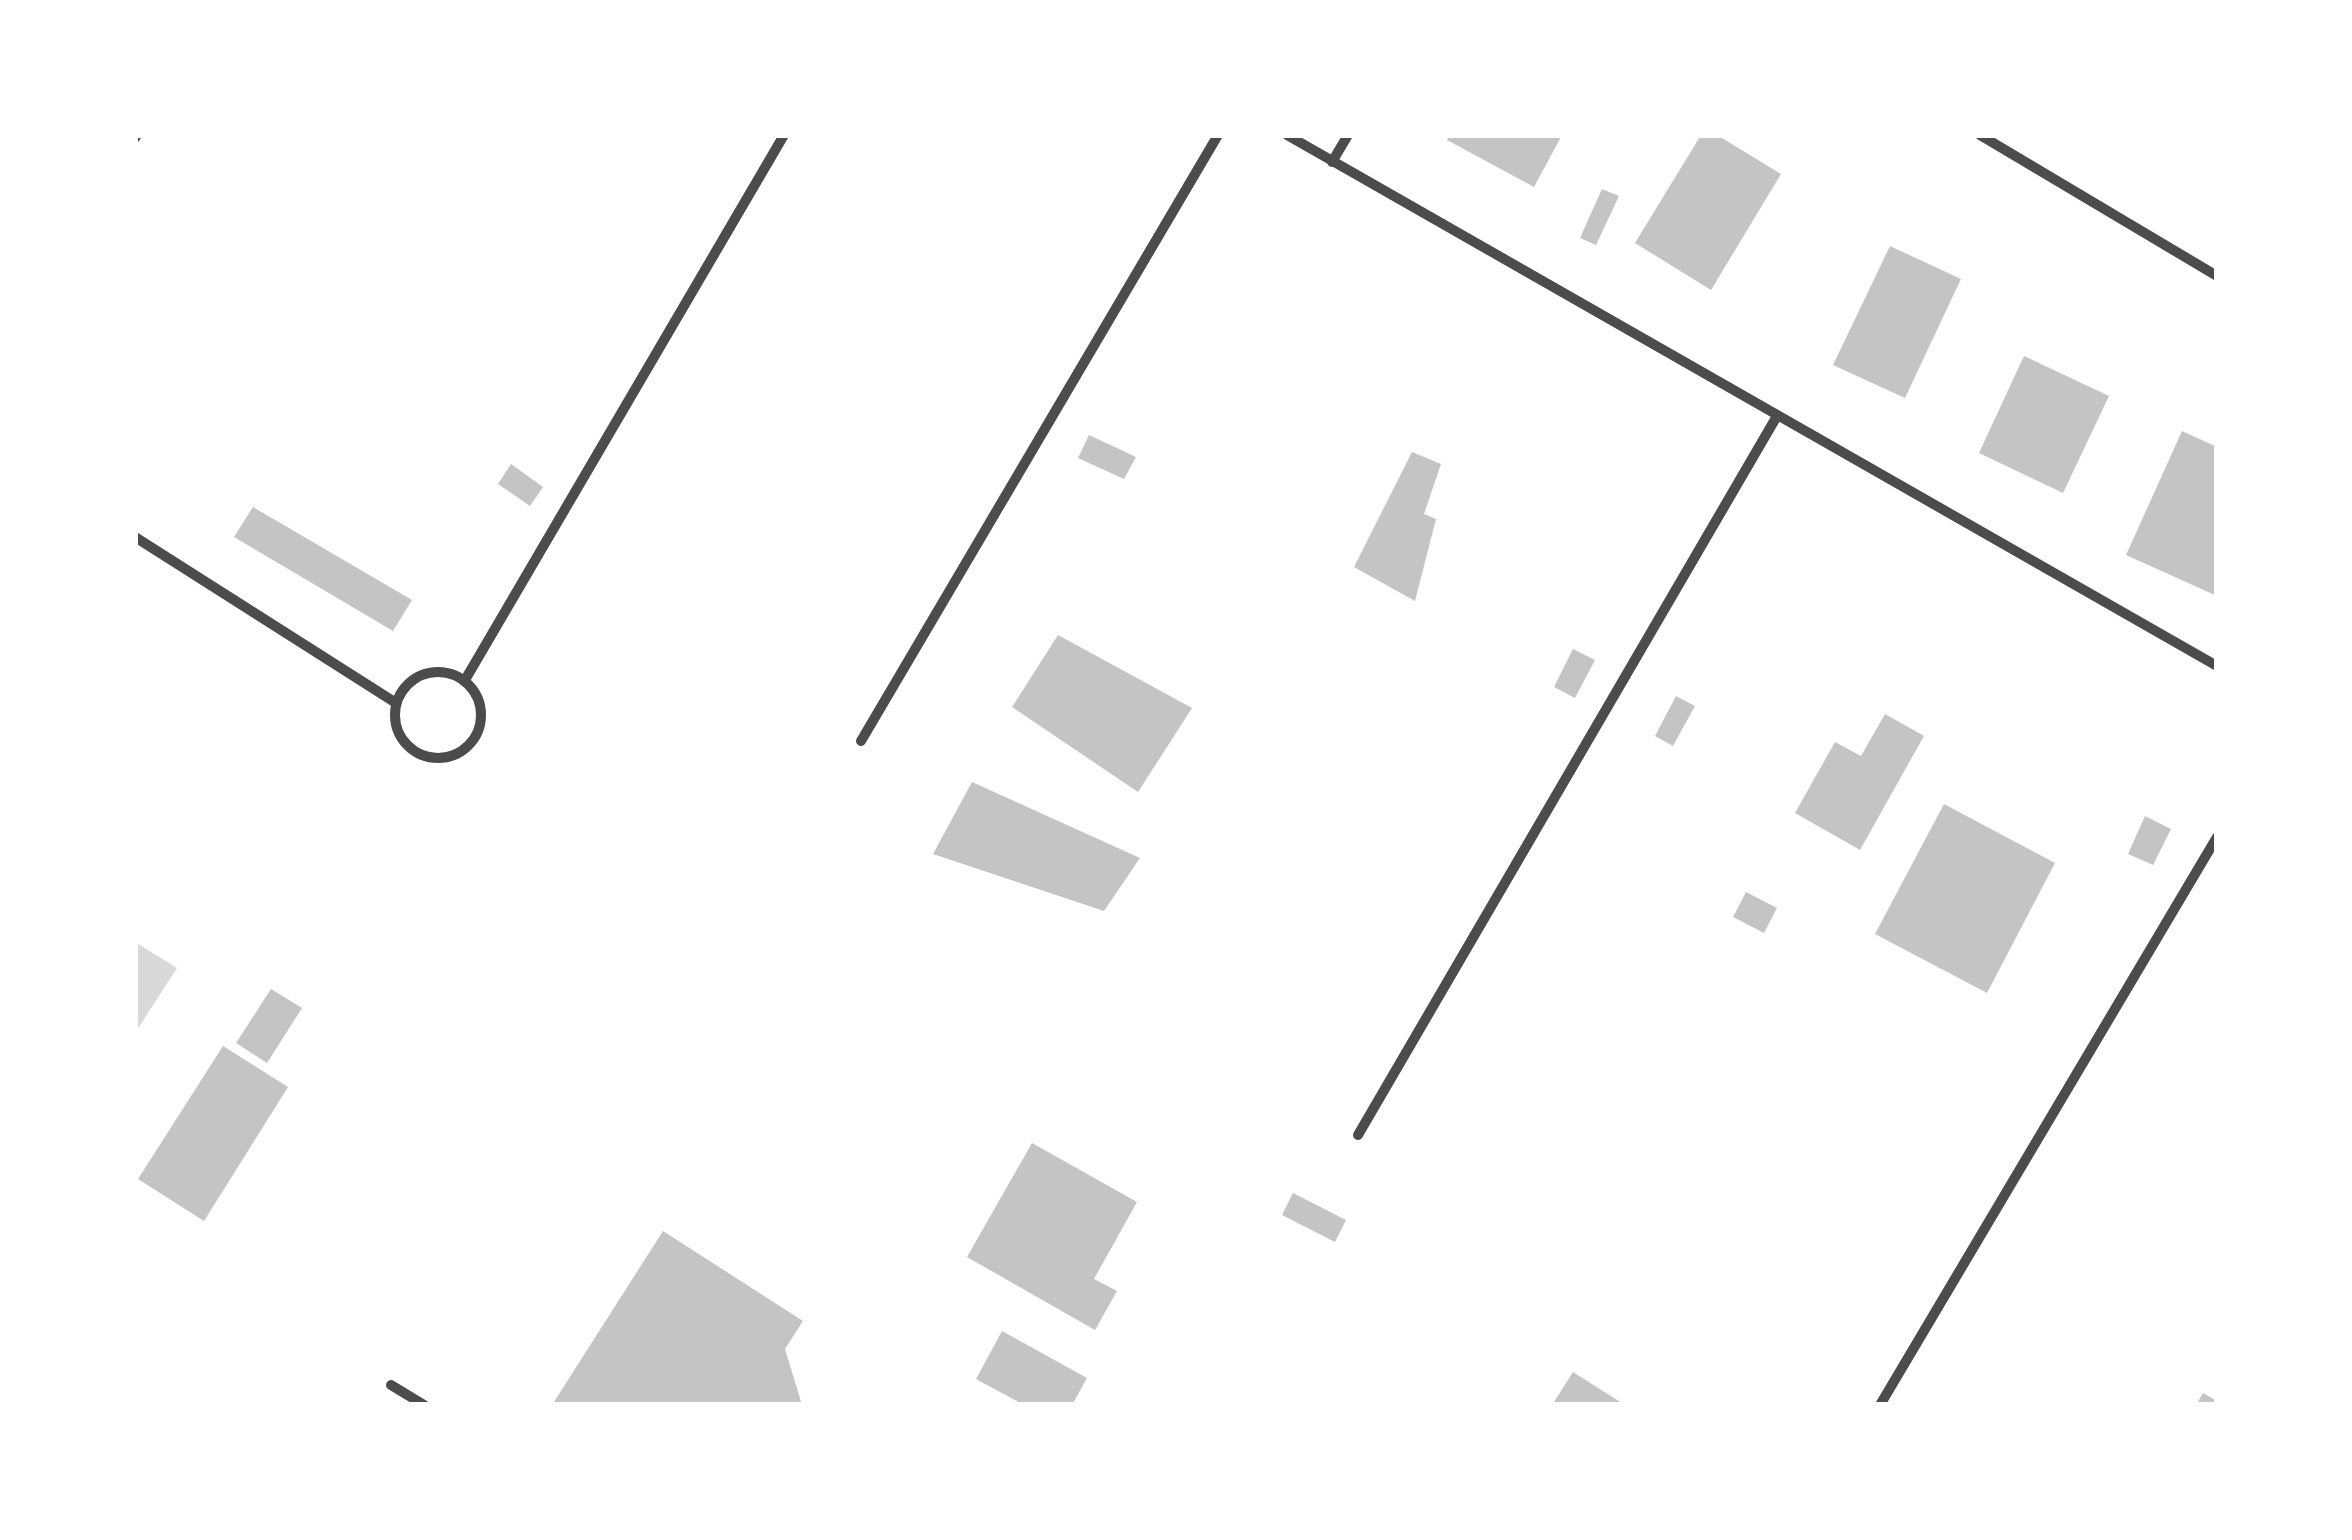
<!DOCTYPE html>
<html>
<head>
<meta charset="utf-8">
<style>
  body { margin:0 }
  #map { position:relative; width:2352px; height:1540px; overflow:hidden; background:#fff; font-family:"Noto Sans",sans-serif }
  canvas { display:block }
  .frame { position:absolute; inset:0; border:138px solid #fff; pointer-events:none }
</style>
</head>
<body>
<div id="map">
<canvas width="2352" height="1540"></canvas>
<div class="frame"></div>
</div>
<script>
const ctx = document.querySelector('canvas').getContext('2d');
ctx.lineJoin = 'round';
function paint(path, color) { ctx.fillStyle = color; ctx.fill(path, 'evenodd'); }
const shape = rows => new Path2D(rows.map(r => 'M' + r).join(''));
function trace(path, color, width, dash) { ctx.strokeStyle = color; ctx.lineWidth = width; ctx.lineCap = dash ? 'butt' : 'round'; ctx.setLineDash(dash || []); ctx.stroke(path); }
paint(shape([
  [135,942,177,968,135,1033]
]), '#d9d9d9');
paint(shape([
  [1449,135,1562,135,1534,187,1447,140],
  [1701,135,1717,135,1781,174,1711,290,1635,243],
  [1602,189,1619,196,1596,245,1580,238],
  [1890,246,1961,279,1905,398,1833,365],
  [2024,356,2109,396,2063,493,1979,453],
  [2182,431,2217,447,2217,596,2126,555],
  [1089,435,1136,457,1124,479,1078,458],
  [1412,452,1441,464,1424,514,1436,519,1415,601,1354,567],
  [511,464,543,487,530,506,498,484],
  [253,507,412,600,393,631,234,537],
  [1058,635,1192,708,1138,792,1012,707],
  [1573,649,1595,660,1575,698,1554,687],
  [1676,696,1695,706,1673,746,1655,736],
  [1885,714,1924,736,1860,850,1795,813,1835,742,1861,756],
  [972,782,1140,858,1104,911,933,854],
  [1944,804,2055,863,1987,993,1875,934],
  [2145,816,2171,829,2153,865,2128,854],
  [1746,892,1777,908,1764,933,1733,917],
  [271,989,302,1008,267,1063,236,1043],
  [223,1046,288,1087,204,1221,138,1179],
  [1032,1143,1137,1202,1094,1279,1117,1291,1095,1330,967,1257],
  [1293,1193,1346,1220,1335,1242,1282,1215],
  [663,1231,803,1321,785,1349,802,1405,552,1405],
  [1002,1331,1087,1378,1072,1405,1024,1405,976,1379],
  [1573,1372,1625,1405,1552,1405],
  [2203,1393,2217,1401,2217,1405,2196,1405]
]), '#c4c4c4');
trace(shape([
  [1287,135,2217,666],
  [1980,135,2217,276],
  [135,138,137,135],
  [1332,162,1348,135],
  [135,537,396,703],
  '395 715a43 43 0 1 1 86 0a43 43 0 1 1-86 0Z',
  [465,680,784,135],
  [861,741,1218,135],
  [1358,1135,1777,416],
  [391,1385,424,1405],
  [1880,1405,2217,837]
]), '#4c4c4c', 10);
</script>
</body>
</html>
